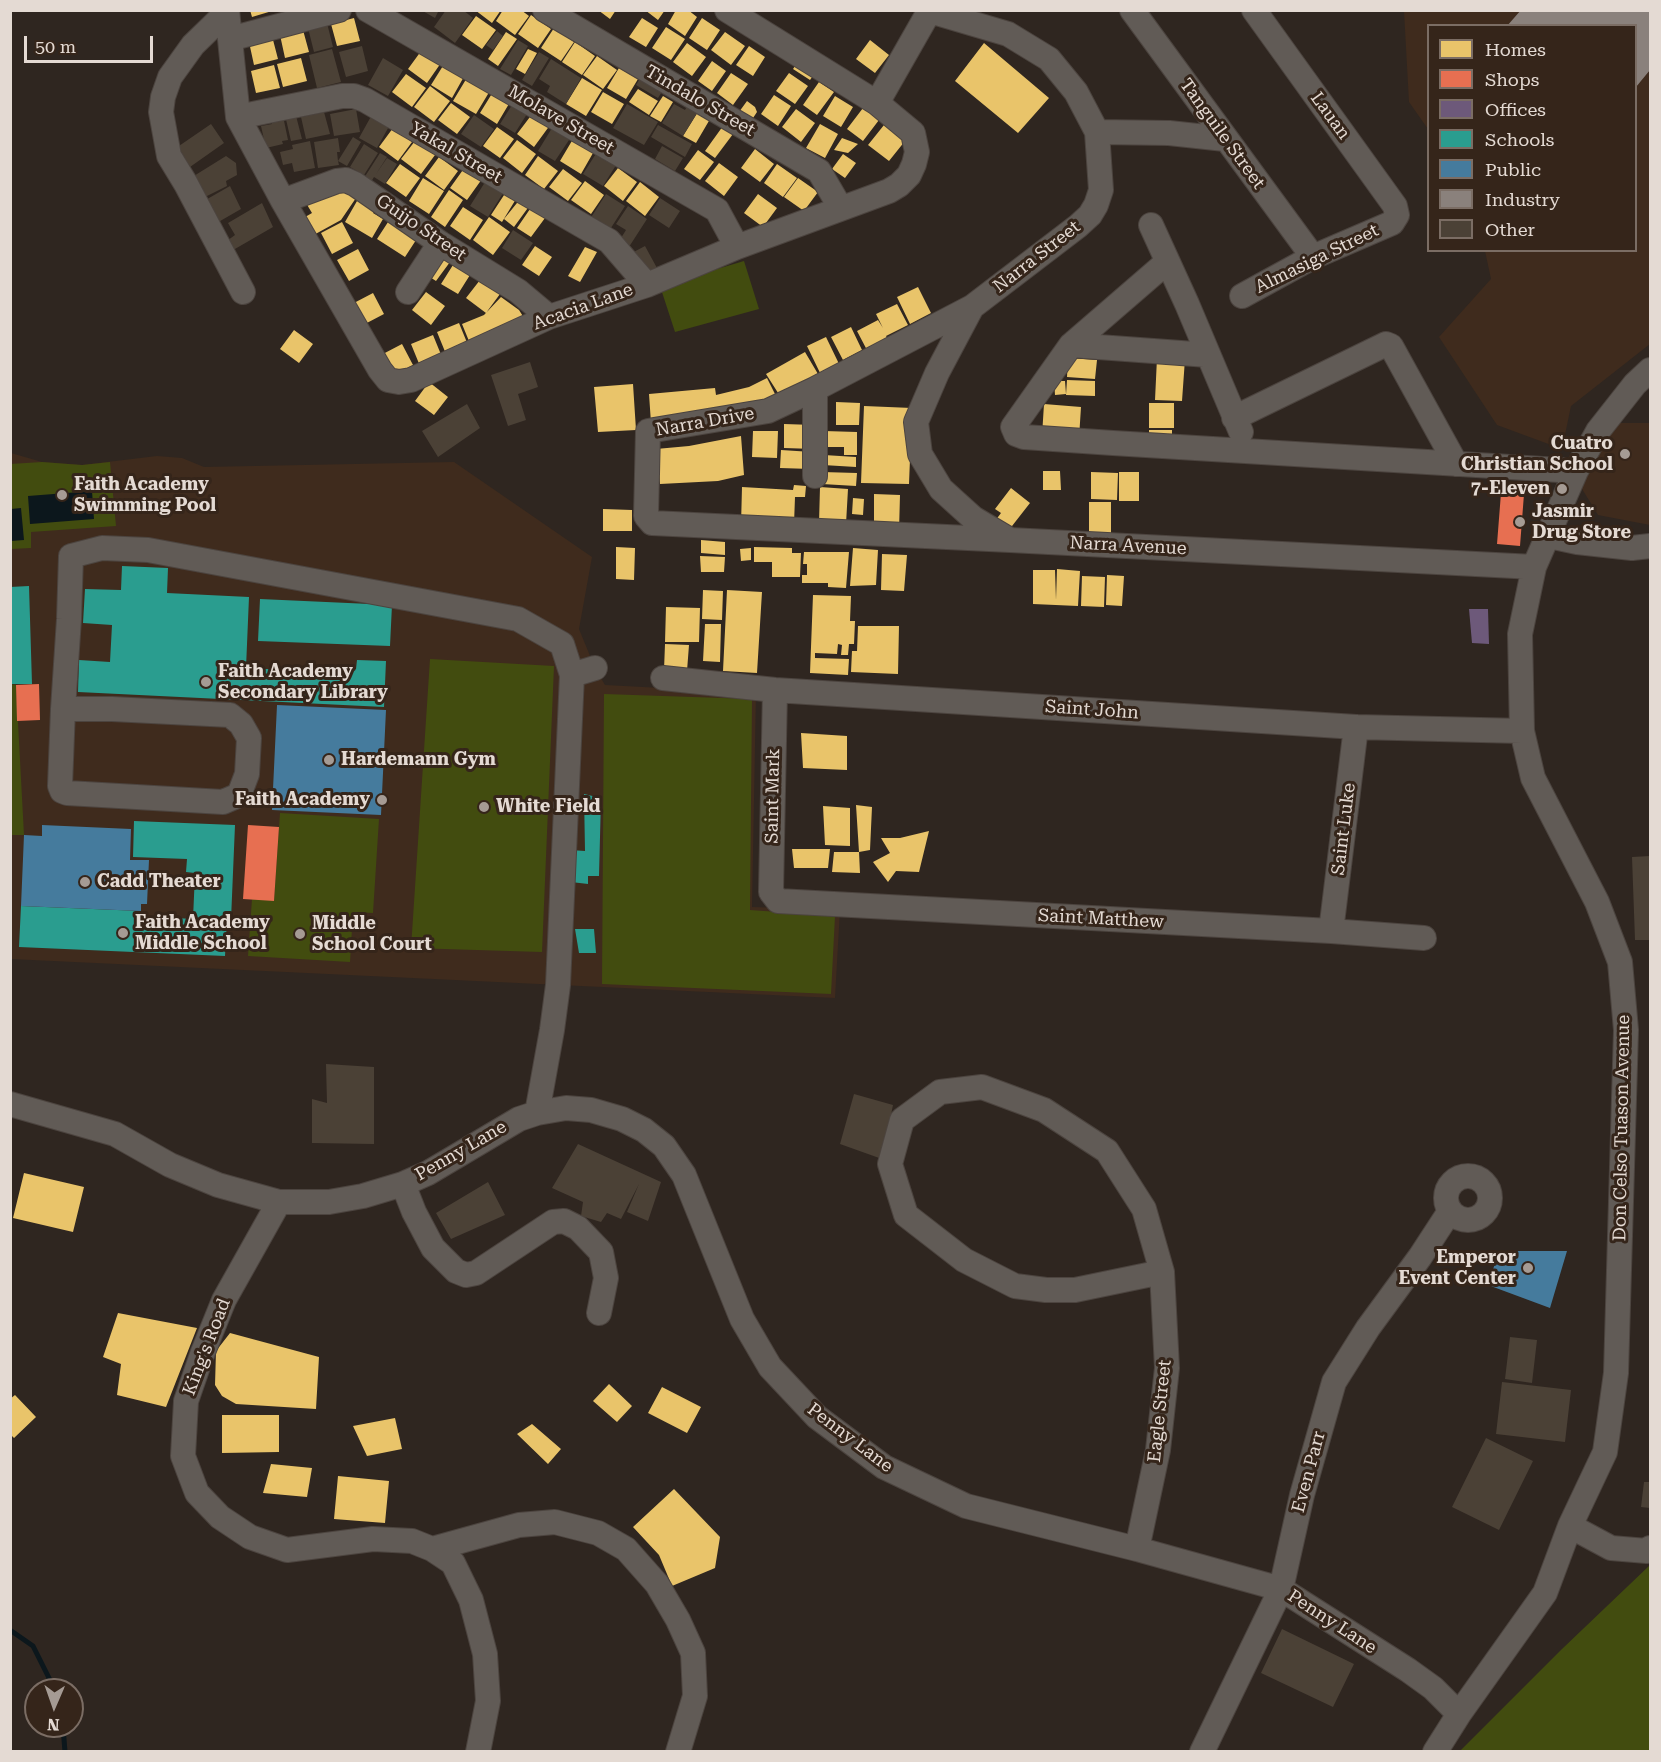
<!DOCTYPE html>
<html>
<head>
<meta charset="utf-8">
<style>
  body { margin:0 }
  #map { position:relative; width:1661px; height:1762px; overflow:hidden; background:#2f2620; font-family:"Roboto Serif",serif }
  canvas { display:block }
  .frame { position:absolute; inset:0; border:12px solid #e4dad3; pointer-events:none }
  .legend { position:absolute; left:1427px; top:24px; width:210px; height:228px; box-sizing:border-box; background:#35251a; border:2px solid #7b6d64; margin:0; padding:8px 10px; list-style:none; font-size:18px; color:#e4dad3 }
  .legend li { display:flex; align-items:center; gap:12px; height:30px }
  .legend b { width:30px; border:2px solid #7b6d64 }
  .north { position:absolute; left:24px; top:1678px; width:60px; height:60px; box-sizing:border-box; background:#35251a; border:2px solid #7b6d64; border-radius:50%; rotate:182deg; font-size:16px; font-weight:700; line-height:24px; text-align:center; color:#e4dad3 }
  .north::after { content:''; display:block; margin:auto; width:21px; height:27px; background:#a59b94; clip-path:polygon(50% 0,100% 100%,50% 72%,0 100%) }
  .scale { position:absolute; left:24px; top:36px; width:129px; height:27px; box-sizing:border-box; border:3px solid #e4dad3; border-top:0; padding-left:8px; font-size:18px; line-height:21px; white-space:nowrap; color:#e4dad3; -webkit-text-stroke:4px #35251a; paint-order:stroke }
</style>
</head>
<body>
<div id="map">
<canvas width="1661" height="1762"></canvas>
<div class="frame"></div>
<ul class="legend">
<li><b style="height:16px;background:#e9c46a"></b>Homes</li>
<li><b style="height:16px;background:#e76f51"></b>Shops</li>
<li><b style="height:16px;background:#6d597a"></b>Offices</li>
<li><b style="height:16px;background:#2a9d8f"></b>Schools</li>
<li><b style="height:16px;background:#457b9d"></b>Public</li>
<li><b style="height:16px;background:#8a817c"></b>Industry</li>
<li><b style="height:16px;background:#4b4136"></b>Other</li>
</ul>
<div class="north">N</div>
<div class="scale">50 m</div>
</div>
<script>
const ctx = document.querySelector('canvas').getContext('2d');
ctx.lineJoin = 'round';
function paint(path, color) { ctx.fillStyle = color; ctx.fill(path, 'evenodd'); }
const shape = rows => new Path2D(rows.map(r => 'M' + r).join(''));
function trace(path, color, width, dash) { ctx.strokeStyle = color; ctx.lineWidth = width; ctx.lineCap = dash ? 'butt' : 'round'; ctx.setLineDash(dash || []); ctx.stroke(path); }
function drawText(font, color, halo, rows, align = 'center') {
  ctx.font = font + ' "Roboto Serif",serif'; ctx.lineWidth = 6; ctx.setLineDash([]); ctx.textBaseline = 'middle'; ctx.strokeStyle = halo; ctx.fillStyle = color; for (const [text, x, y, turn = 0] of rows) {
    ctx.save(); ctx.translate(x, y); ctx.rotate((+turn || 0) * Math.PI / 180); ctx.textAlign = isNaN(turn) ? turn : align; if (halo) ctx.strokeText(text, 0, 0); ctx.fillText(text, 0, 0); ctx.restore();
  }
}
paint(shape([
  [1404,11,1650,11,1650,344,1571,406,1562,449,1497,425,1439,337,1491,279,1485,251,1636,250,1636,26,1428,26,1428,129,1409,102],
  [1618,423,1650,423,1650,525,1598,515,1579,484],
  [11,453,42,462,82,465,157,456,182,458,204,467,454,462,592,557,579,629,595,668,605,685,756,693,752,907,840,910,835,998,11,959]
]), '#3f2b1d');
paint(shape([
  [744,261,759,309,675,332,660,286],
  [42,462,82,465,110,462,116,526,31,532,31,548,11,549,10,464],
  [430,659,554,666,542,952,411,948],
  [10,684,16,685,24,835,11,835],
  [604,694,752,699,750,910,835,916,831,994,602,984],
  [280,813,379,819,373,913,353,912,350,962,248,956,252,899,274,900],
  [1650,1565,1650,1751,1460,1751,1562,1649]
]), '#424c0f');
paint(shape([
  [92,491,94,519,30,524,28,496],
  [21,508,24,540,11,541,11,509]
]), '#0c171c');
paint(shape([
  [250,10,272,10,272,11,252,17],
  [475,10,501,10,492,23],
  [503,10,521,10,529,16,515,35,496,21],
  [598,10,616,10,610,19],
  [645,10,665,10,658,20],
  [676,10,688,10,697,17,685,36,668,24],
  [531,15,551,29,538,48,518,34],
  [476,16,496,30,482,49,462,35],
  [354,18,360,41,337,46,331,24],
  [642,18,658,28,646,47,629,37],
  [702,18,720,30,707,50,689,38],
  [666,27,685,39,671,60,652,48],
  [554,28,574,42,561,61,541,48],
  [303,30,309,52,285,58,280,35],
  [506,32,517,39,498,66,488,59],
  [725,32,745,46,731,65,711,50],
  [272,36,278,59,254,65,249,42],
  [870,40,889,55,875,73,856,59],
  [575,42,595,56,582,75,562,62],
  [687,43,706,57,692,76,673,62],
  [984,43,1049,98,1018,133,955,81],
  [749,46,765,57,753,76,736,65],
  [424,47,443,60,427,83,408,69],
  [528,49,537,53,525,74,516,69],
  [597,56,617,70,603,89,583,75],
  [801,57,818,69,810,80,793,69],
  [301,58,307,81,283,87,277,64],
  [446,61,466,73,452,98,431,85],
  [712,61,726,71,712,91,698,81],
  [274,65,280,88,256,93,251,71],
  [619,68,638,79,626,99,607,88],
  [731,73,748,84,733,105,717,93],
  [789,73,808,86,795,104,776,91],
  [406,74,426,88,412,107,392,92],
  [468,76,491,89,476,114,453,101],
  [582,78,602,90,586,116,566,104],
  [819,82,834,92,817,115,803,105],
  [430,86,450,101,434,122,414,107],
  [496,87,513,97,497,124,480,113],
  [638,89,658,101,649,115,629,102],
  [603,92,624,104,612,124,591,112],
  [774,95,791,106,778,126,761,114],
  [663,96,673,102,661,122,650,116],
  [835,96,853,107,841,127,823,116],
  [747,101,755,107,757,112,751,121,739,112],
  [451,103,470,117,457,134,438,120],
  [701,107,713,114,696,143,683,136],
  [863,108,879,120,863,141,847,129],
  [536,109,553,121,534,147,517,134],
  [796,109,815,123,801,142,782,127],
  [820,124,838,134,825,158,806,148],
  [884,125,905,141,889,161,868,145],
  [723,126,733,134,715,158,705,151],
  [497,127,514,139,500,158,483,146],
  [393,128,412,142,398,161,379,147],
  [576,134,597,146,581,174,560,161],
  [842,138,858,144,848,153,834,150],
  [517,140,536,154,522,173,503,158],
  [415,141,435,155,421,174,401,159],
  [755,149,774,164,760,182,741,168],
  [698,150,714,162,700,180,684,169],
  [843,154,856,163,845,178,832,169],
  [538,156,558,171,544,189,525,175],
  [439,157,458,171,444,190,425,176],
  [719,163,738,177,724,196,705,181],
  [400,164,420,178,406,197,386,183],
  [777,164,797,178,783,197,764,183],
  [465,167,482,179,467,200,450,188],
  [618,168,637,182,623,201,604,186],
  [563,169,582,183,568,201,549,187],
  [423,178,444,191,429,214,409,201],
  [798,178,818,192,804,211,784,197],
  [585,181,604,195,591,214,571,200],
  [640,182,659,197,645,216,626,201],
  [341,185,356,198,341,220,310,237,300,220,312,213,303,198,312,192,331,196],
  [449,190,463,200,445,227,431,217],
  [506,192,516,199,502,222,491,215],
  [361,194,378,204,373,213,383,219,372,238,345,222],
  [758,194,777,208,763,227,744,213],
  [521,198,530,205,514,227,504,219],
  [463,207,483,220,470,240,450,226],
  [530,209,545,218,531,237,517,228],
  [489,217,510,232,493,255,473,240],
  [390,219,418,237,405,257,377,239],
  [342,222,353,243,332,254,321,233],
  [535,246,552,257,539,276,522,265],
  [585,247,597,252,580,282,568,276],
  [358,249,369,270,349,281,337,260],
  [436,254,450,262,436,281,422,272],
  [458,257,475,267,458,294,441,284],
  [480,280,500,294,486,313,466,298],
  [918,287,931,313,910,324,897,297],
  [426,292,445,306,431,325,412,310],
  [373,293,384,314,363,325,352,304],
  [501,297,519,310,526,321,471,346,462,324,484,315],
  [897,304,908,325,886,336,889,341,868,352,857,331,878,320,883,328,876,314],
  [459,323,468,345,446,354,437,332],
  [851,327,862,350,843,360,831,337],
  [294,330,313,344,299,363,280,349],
  [433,335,442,357,420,366,411,344],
  [826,337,841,368,822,377,807,346],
  [402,344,413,365,392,376,381,355],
  [805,352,818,374,780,396,766,374],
  [1068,358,1097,360,1095,379,1067,377],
  [1157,358,1185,359,1182,401,1155,400],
  [767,378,778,400,651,423,649,394,715,388,716,395,749,387],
  [1067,380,1095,381,1095,396,1066,395],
  [1054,381,1065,381,1066,394,1055,395],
  [429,382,448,397,434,415,415,401],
  [633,384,636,430,598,432,594,387],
  [836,402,860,403,859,425,836,425],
  [1149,403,1174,403,1174,428,1149,428],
  [1044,404,1081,407,1079,438,1042,436],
  [864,406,912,408,909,484,861,483],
  [784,424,814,425,814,449,784,448],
  [1149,430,1172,430,1172,445,1149,445],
  [753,431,778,431,777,458,752,457],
  [824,431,857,432,857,455,844,455,844,447,824,447],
  [741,436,744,475,718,481,660,484,656,449,689,446],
  [781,450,812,452,811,469,780,468],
  [824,455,856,457,856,467,823,465],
  [1043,471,1060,471,1061,490,1043,490],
  [822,472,857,473,856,486,822,484],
  [1091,472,1118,473,1117,500,1091,499],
  [1119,472,1139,472,1139,501,1119,501],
  [794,485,806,486,805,497,795,497,794,524,741,525,742,487,793,490],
  [820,487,848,489,846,524,819,523],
  [1011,488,1030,503,1005,535,992,525,1001,513,995,509],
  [874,494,900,495,899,531,874,531],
  [853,498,864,499,863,515,852,514],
  [1089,502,1111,502,1111,543,1089,542],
  [603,509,632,510,632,531,603,531],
  [701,540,725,542,725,555,701,553],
  [616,547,635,548,634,580,616,579],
  [754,547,792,548,792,553,801,553,800,577,772,577,772,562,754,562],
  [751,548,751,560,741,561,740,549],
  [853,548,878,550,876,585,850,586],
  [804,552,849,552,846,588,828,587,828,583,802,583,802,575,807,575,807,564,803,564],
  [882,554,907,555,904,591,881,590],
  [700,556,725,557,724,572,701,572],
  [1057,569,1080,571,1078,606,1033,604,1033,570,1055,570,1056,600],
  [1107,575,1124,576,1122,606,1106,605],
  [1082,576,1105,577,1104,607,1081,606],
  [703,590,723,591,722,620,702,619],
  [727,590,762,592,757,673,723,671],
  [813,595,851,596,850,621,855,621,854,644,849,644,848,655,841,655,842,645,838,644,837,654,815,653,815,658,849,659,848,675,810,673],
  [666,607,700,608,699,642,665,642],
  [705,624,721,624,720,662,703,661],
  [858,626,899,626,898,674,851,672,852,651,857,651],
  [665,644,689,645,687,671,664,670],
  [801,733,847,736,847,770,803,768],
  [856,805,872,807,870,850,859,852],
  [823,806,850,808,850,846,825,845],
  [929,831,919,872,896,871,888,882,873,862,890,853,881,838,900,838],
  [792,849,830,849,828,868,794,868],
  [834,852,859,852,860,873,832,872],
  [24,1173,84,1187,73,1232,13,1218],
  [118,1313,197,1328,166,1407,117,1395,121,1364,103,1357],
  [230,1333,319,1357,316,1409,236,1404,222,1396,215,1385,216,1351],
  [609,1384,632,1406,617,1422,593,1401],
  [662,1387,701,1407,687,1433,648,1413],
  [15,1395,36,1417,14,1438,10,1434,10,1399],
  [222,1415,279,1415,279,1452,222,1453],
  [395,1418,402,1449,367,1456,353,1426],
  [532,1424,561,1449,548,1464,517,1434],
  [271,1464,312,1468,307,1497,263,1493],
  [338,1476,389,1481,385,1523,334,1519],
  [674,1489,720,1537,715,1568,672,1586,659,1555,633,1527]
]), '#e9c46a');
paint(shape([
  [1501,493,1524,494,1520,546,1497,544],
  [39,684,40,720,17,721,16,685],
  [248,825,279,827,274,901,243,899]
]), '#e76f51');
paint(shape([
  [1469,609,1488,609,1489,644,1472,643]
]), '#6d597a');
paint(shape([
  [122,566,168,568,167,593,249,597,246,668,328,672,328,668,356,669,357,660,386,661,384,707,78,692,79,660,110,662,112,625,83,623,85,589,121,590],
  [29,586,32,684,10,684,10,587],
  [260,599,392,605,390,646,258,641],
  [584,794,601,798,599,876,588,876,588,884,571,882,570,850,585,851],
  [134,821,235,825,231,920,227,920,225,956,19,947,21,906,141,911,141,916,193,919,195,873,186,872,187,859,133,857],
  [575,929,594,929,596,953,579,953]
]), '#2a9d8f');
paint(shape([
  [277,705,386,710,381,815,272,810],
  [42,825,131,829,130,860,149,860,147,904,141,904,141,911,21,906,24,835,42,836],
  [1499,1251,1567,1251,1550,1308,1488,1285]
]), '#457b9d');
paint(shape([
  [1521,10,1650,10,1650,70,1636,87,1636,26,1507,26]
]), '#8a817c');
trace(shape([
  [10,1630,33,1646,55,1690],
  [63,1726,65,1752]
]), '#0c171c', 5);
paint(shape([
  [421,10,439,10,435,18],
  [446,10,463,10,473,18,455,43,434,27],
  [327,23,333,47,314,52,308,28],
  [497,31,503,36,493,50,486,45],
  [518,40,528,46,511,75,500,69],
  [362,46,368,71,346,77,339,52],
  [332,49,341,82,317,88,309,55],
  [539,52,549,58,532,86,522,80],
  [383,58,403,70,388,96,368,85],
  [551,59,581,78,566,104,547,92,550,86,539,79],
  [645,70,667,84,658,98,636,85],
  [517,97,532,106,515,133,500,124],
  [691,99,702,105,683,136,662,123,674,104,685,110],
  [627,104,658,122,644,145,613,128],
  [356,109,360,132,334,136,330,114],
  [374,111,392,121,377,148,359,138],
  [295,112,302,139,291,141,285,115],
  [324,112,330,134,306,139,301,117],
  [474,115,494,129,481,147,461,134],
  [283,116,288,140,282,141,283,144,266,148,261,126,272,124,270,118],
  [555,123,573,134,555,161,538,151],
  [211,124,224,143,190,167,176,148],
  [658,125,692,144,685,157,651,137],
  [353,137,361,142,347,166,338,161,339,165,318,168,314,142,338,138,340,152,337,152,338,161],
  [310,141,315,168,294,172,292,163,283,165,280,152,293,149,292,145],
  [364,144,378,153,364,175,350,167],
  [662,146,683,158,675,171,655,159],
  [599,149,618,162,603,186,583,174],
  [380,153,387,157,376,174,387,158,397,164,385,184,374,177,371,182,364,178],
  [226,156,236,163,237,175,226,181,227,186,201,199,189,179],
  [487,179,505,190,488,217,470,206],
  [230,186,241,209,215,224,202,202],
  [606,194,625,206,609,231,590,219],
  [660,198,680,211,669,228,649,215],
  [262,203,273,227,228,253,224,243,235,235,228,223],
  [628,206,647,219,627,250,621,238,626,230,616,224],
  [513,230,533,243,521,260,502,248],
  [645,246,657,268,641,277,628,255],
  [530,362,538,387,518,394,526,420,508,426,491,375],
  [467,404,480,428,438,457,422,431],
  [1650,856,1650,940,1635,940,1632,857],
  [326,1064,374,1067,374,1144,312,1143,312,1099,327,1103],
  [854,1094,893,1105,882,1159,840,1144],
  [578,1144,661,1182,648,1221,627,1212,639,1184,621,1219,607,1213,601,1222,581,1216,583,1202,552,1188],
  [488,1182,505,1215,451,1239,436,1213],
  [1510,1337,1537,1340,1532,1383,1505,1379],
  [1502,1382,1571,1390,1565,1442,1496,1434],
  [1486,1438,1533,1461,1499,1530,1452,1507],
  [1644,1482,1650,1482,1650,1508,1641,1507],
  [1282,1629,1354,1664,1333,1707,1261,1673]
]), '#4b4136');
const minor = shape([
  [227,10,238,117,283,201,380,370,388,380,399,382,411,380,549,317,647,285,737,247,889,191,899,185,909,175,914,164,917,152,913,133,877,103,727,10],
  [368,10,717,210,737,247],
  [545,10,819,171,840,207],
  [1132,10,1313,257],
  [930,11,1008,34,1049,59,1076,92,1097,132,1101,190,1096,205,1090,215,1078,226,972,307,815,389,768,411,648,431,646,516,652,523,1010,540],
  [227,12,193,45,170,77,163,97,161,112,169,156,186,184,243,292],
  [230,39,339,10],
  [877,103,930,10],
  [238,117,342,96,354,96,365,100,609,241,647,285],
  [1097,132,1169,133,1225,139],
  [283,201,337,181,346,180,355,184,440,243,518,291,549,317],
  [1151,225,1187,304,1241,432],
  [1167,262,1071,345,1208,355],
  [408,292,440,243],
  [1242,296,1313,257,1392,223,1397,215,1395,206,1254,10],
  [972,307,937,373,916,422,920,454,941,489,973,518,1010,540,1534,567],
  [1071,345,1013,427,1016,434,1024,437,1113,443,1576,471],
  [815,389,815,476],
  [1234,418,1386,344,1391,346,1456,464],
  [1549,536,1577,542,1632,548,1650,546],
  [572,675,595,668],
  [663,678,775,690,1356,727,1522,731],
  [775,690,771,892,778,901,1331,931,1424,938],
  [63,709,112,709,230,715,241,724,249,738,247,774,239,795,223,802,67,793,62,791,60,786,63,709,69,619,71,556,102,548,148,550,518,619,562,644,572,675,558,985,552,1030,537,1113],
  [1331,931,1356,727],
  [10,1104,115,1134,170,1165,218,1185,279,1202,329,1202,363,1196,403,1184,428,1173,519,1119,537,1113,566,1108,591,1110,622,1119,644,1130,664,1146,684,1175,742,1319,770,1367,817,1417,884,1467,966,1506,1137,1549,1281,1589,1408,1670,1433,1688,1459,1714],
  '1446 1198a22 22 0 1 1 44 0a22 22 0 1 1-44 0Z',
  [403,1184,414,1212,433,1248,456,1271,466,1275,476,1273,553,1222,564,1221,578,1228,601,1252,606,1278,599,1313],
  [279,1202,224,1300,203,1352,186,1401,183,1456,197,1493,220,1517,250,1537,287,1550,373,1539,412,1541,432,1549,453,1563,471,1600,485,1654,488,1701,478,1752],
  [1570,1526,1611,1548,1647,1551,1650,1548],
  [432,1549,519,1525,555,1522,598,1533,626,1549,657,1584,678,1620,693,1653,695,1696,678,1752],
  [1137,1549,1158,1450,1167,1368,1162,1272,1144,1209,1107,1151,1044,1110,982,1087,940,1092,902,1120,890,1164,906,1215,964,1260,1015,1286,1046,1290,1075,1290,1162,1272],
  [1202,1752,1281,1589,1302,1495,1334,1382,1368,1328,1420,1257,1450,1211],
  [1435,1752,1459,1714,1545,1593,1570,1526,1605,1452,1616,1373,1626,1030,1620,962,1597,902,1533,778,1522,731,1520,634,1534,567,1576,471,1598,431,1635,384,1650,370]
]);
trace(minor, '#4c443f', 26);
trace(minor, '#615b56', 24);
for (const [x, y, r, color] of [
  [1625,454,6,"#a59b94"],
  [1562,489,6,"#a59b94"],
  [62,495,6,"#a59b94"],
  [1520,522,6,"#a59b94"],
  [206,682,6,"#a59b94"],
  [329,760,6,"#a59b94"],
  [382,800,6,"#a59b94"],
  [484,807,6,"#a59b94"],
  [85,882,6,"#a59b94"],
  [123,933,6,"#a59b94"],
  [300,934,6,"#a59b94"],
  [1528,1268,6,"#a59b94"]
]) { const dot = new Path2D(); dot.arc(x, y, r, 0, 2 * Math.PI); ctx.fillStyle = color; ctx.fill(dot); trace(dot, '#35251a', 2); }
drawText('18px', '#e4dad3', '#35251a', [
  ["Tindalo Street",700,101,30],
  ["Lauan",1330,116,54],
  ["Molave Street",561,120,30],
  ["Tanguile Street",1222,134,54],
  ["Yakal Street",456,153,30],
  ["Guijo Street",421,228,34],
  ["Narra Street",1037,257,-38],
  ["Almasiga Street",1317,259,-26],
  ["Acacia Lane",583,307,-20],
  ["Narra Drive",705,422,-10],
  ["Narra Avenue",1128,546,3],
  ["Saint John",1092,710,4],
  ["Saint Mark",773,796,-89],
  ["Saint Luke",1344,829,-83],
  ["Saint Matthew",1101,919,3],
  ["Don Celso Tuason Avenue",1622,1128,-89],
  ["Penny Lane",461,1151,-30],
  ["King's Road",207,1347,-69],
  ["Eagle Street",1160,1411,-84],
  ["Penny Lane",850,1438,37],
  ["Even Parr",1309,1472,-75],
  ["Penny Lane",1332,1622,33]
]);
drawText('bold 18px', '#e4dad3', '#35251a', [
  ["Cuatro",1613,444,"right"],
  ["Christian School",1613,465,"right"],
  ["Faith Academy",74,485],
  ["Swimming Pool",74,506],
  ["7-Eleven",1550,489,"right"],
  ["Jasmir",1532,512],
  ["Drug Store",1532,533],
  ["Faith Academy",218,672],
  ["Secondary Library",218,693],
  ["Hardemann Gym",341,760],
  ["Faith Academy",370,800,"right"],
  ["White Field",496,807],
  ["Cadd Theater",97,882],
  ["Faith Academy",135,923],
  ["Middle School",135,944],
  ["Middle",312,924],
  ["School Court",312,945],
  ["Emperor",1516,1258,"right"],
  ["Event Center",1516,1279,"right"]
], 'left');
</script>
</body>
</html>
